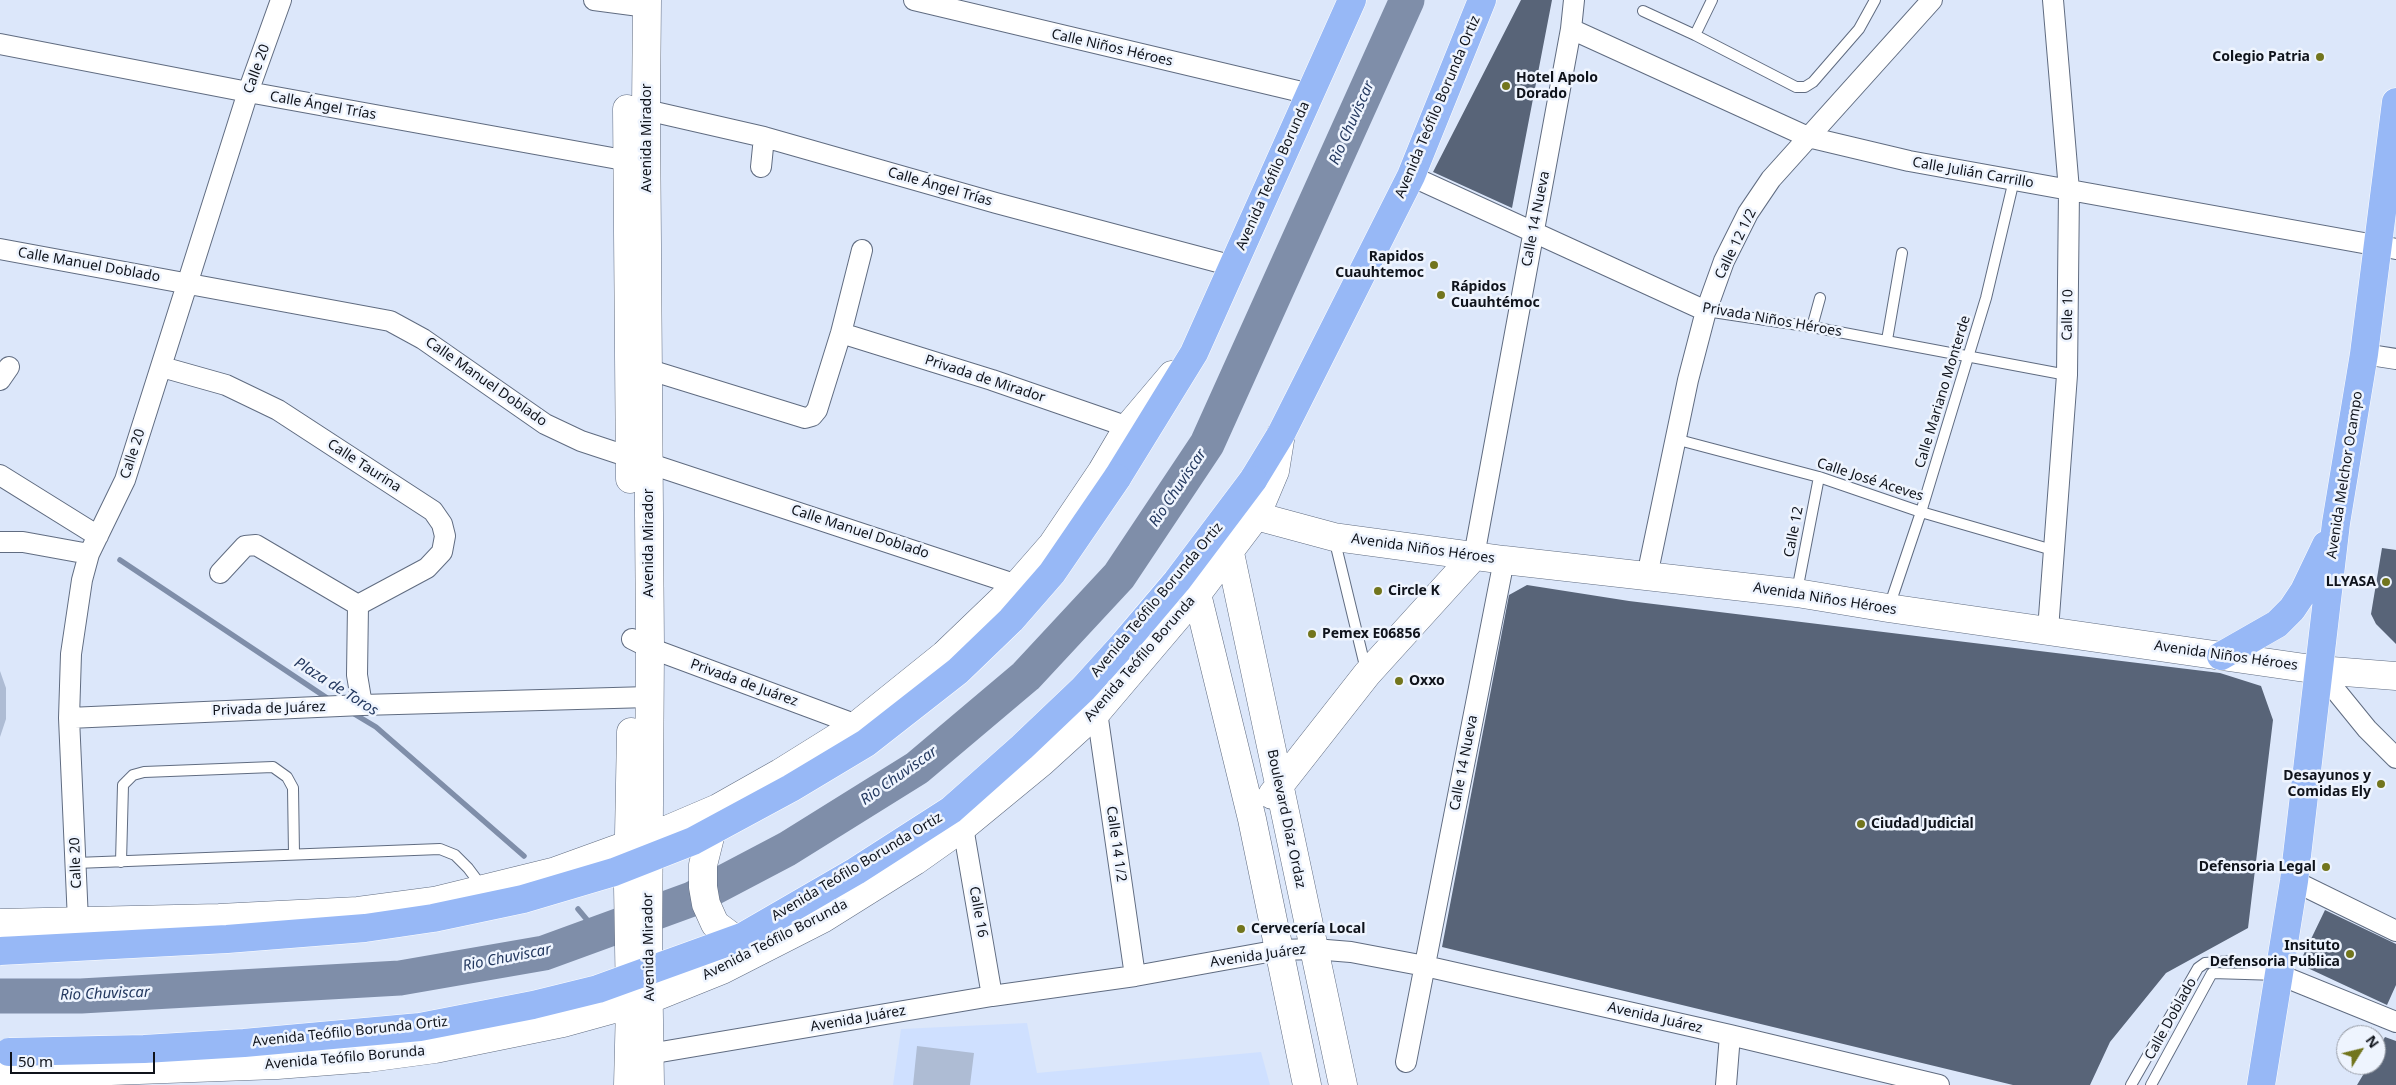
<!DOCTYPE html>
<html>
<head>
<meta charset="utf-8">
<style>
  body { margin:0 }
  #map { position:relative; width:2396px; height:1085px; overflow:hidden; background:#dce7fa; font-family:"Noto Sans",sans-serif }
  canvas { display:block }
  .north { position:absolute; left:2336px; top:1025px; width:50px; height:50px; box-sizing:border-box; background:#eef4fe; border:1px solid #959aa3; border-radius:50%; rotate:54deg; font-size:14px; font-weight:700; line-height:20px; text-align:center; color:#0f131b }
  .north::after { content:''; display:block; margin:auto; width:18px; height:22px; background:#72751d; clip-path:polygon(50% 0,100% 100%,50% 72%,0 100%) }
  .scale { position:absolute; left:10px; top:1052px; width:145px; height:22px; box-sizing:border-box; border:2px solid #0f131b; border-top:0; padding-left:6px; font-size:15px; line-height:18px; white-space:nowrap; color:#0f131b; -webkit-text-stroke:4px #eef4fe; paint-order:stroke }
</style>
</head>
<body>
<div id="map">
<canvas width="2396" height="1085"></canvas>
<div class="north">N</div>
<div class="scale">50 m</div>
</div>
<script>
const ctx = document.querySelector('canvas').getContext('2d');
ctx.lineJoin = 'round';
function paint(path, color) { ctx.fillStyle = color; ctx.fill(path, 'evenodd'); }
const shape = rows => new Path2D(rows.map(r => 'M' + r).join(''));
function trace(path, color, width, dash) { ctx.strokeStyle = color; ctx.lineWidth = width; ctx.lineCap = dash ? 'butt' : 'round'; ctx.setLineDash(dash || []); ctx.stroke(path); }
function drawText(font, color, halo, rows, align = 'center') {
  ctx.font = font + ' "Noto Sans",sans-serif'; ctx.lineWidth = 5; ctx.setLineDash([]); ctx.textBaseline = 'middle'; ctx.strokeStyle = halo; ctx.fillStyle = color; for (const [text, x, y, turn = 0] of rows) {
    ctx.save(); ctx.translate(x, y); ctx.rotate((+turn || 0) * Math.PI / 180); ctx.textAlign = isNaN(turn) ? turn : align; if (halo) ctx.strokeText(text, 0, 0); ctx.fillText(text, 0, 0); ctx.restore();
  }
}
paint(shape([
  [1027,1023,1037,1073,1261,1052,1270,1085,893,1085,901,1029]
]), '#cfe0ff');
paint(shape([
  [0,671,6,688,6,719,0,737],
  [917,1046,974,1053,970,1085,913,1085]
]), '#aebcd4');
trace(shape([
  [120,560,330,700],
  [351,712,376,727,524,856],
  [578,909,598,933]
]), '#7f8ea9', 5.5);
trace(shape([
  [0,996,81,996,400,978,544,953,692,899,787,849,917,768,1026,676,1119,576,1207,444,1407,0]
]), '#7f8ea9', 35);
paint(shape([
  [1521,0,1552,0,1512,208,1433,172],
  [2382,548,2396,550,2396,644,2376,624,2371,614],
  [1527,585,1629,601,2220,673,2261,686,2273,720,2248,928,2166,973,2110,1042,2090,1085,2013,1085,1442,947,1509,595],
  [2325,910,2396,944,2396,985,2387,1005,2299,964],
  [2385,1037,2396,1041,2396,1085,2357,1085,2369,1065,2376,1065,2376,1052]
]), '#586478');
const service = shape([
  [1643,11,1695,35,1796,87,1805,87,1813,82,1859,29,1875,0],
  [1695,35,1712,0],
  [1706,311,1812,327,2067,375],
  [1812,327,1820,298],
  [1887,340,1902,253],
  [1675,439,1819,477,1921,512,2056,551],
  [1334,538,1366,670],
  [1797,591,1819,477],
  [1889,607,1921,512,1986,298,2014,180],
  [121,862,123,785,133,775,144,772,273,767,287,777,293,788,294,854],
  [76,863,440,849,455,855,468,868,483,888],
  [2131,1085,2198,968,2205,963,2232,961,2279,969],
  [2151,1085,2212,973,2278,975]
]);
const minor = shape([
  [594,0,647,7],
  [914,0,1310,94],
  [1571,29,1808,137,1909,161,2396,249],
  [0,44,248,92,640,163],
  [646,110,764,137,996,203,1233,266],
  [761,167,764,137],
  [1411,176,1706,311],
  [0,249,390,321,423,339,545,424,581,441,1017,585],
  [841,333,992,380,1128,427],
  [2364,354,2396,359],
  [637,366,805,418,812,416,817,410,841,333,862,250],
  [162,367,226,385,278,410,433,511,442,524,445,536,442,552,427,568,358,605,357,675,362,705],
  [0,380,9,367],
  [0,475,98,536],
  [0,542,23,542,89,554],
  [1474,556,1571,29,1574,0],
  [220,573,245,546,256,545,358,605],
  [1647,576,1688,380,1706,311,1724,261,1748,213,1771,179,1932,0],
  [2048,630,2067,375,2069,190,2053,0],
  [632,639,650,648,857,725],
  [2319,670,2367,729,2396,758],
  [1097,712,1135,976],
  [69,718,362,705,649,697],
  [963,827,992,996],
  [2294,881,2396,931],
  [78,921,69,718,71,654,82,580,89,554,125,480,248,92,281,0],
  [2280,975,2396,1022],
  [637,1056,992,996,1135,976,1279,950,1314,949,1351,952,1425,966,1730,1035,1939,1085],
  [1406,1062,1504,560],
  [1726,1085,1730,1035]
]);
const secondary = shape([
  [647,0,646,110,650,648,648,956,650,1085],
  [627,109,630,479],
  [1256,516,1334,537,1504,560,1797,593,1888,608,2319,670,2396,676],
  [1230,553,1343,1085],
  [1197,594,1252,819,1307,1085],
  [1272,795,1367,674,1474,556],
  [716,813,703,865,703,887,706,904,715,924,735,939,755,950],
  [0,923,219,918,358,911,434,901,556,871,650,837,718,808,780,773,857,725,944,655,1017,585,1052,545,1102,471,1128,427,1172,375],
  [0,1075,277,1065,368,1058,435,1049,563,1023,650,999,722,970,824,918,915,861,963,827,1042,762,1097,712,1197,594,1256,516,1275,471,1281,434],
  [628,1085,630,1005,628,886,631,732]
]);
const primary = shape([
  [1117,478,1194,353,1352,0],
  [1253,480,1281,434,1411,176,1482,0],
  [2221,656,2277,624,2292,609,2304,591,2326,545],
  [2261,1085,2294,881,2336,523,2364,354,2396,102]
]);
trace(service, '#606c81', 12);
trace(minor, '#606c81', 22);
trace(secondary, '#606c81', 29);
trace(primary, '#fff', 29);
trace(service, '#fff', 10);
trace(minor, '#fff', 20);
trace(secondary, '#fff', 28);
trace(primary, '#97b8f6', 28);
const primaryBridge = shape([
  [0,951,227,939,365,928,433,918,523,899,614,872,693,841,791,788,866,743,958,671,1011,620,1052,573,1117,478],
  [9,1052,144,1049,244,1043,420,1027,533,1005,598,989,742,937,856,871,951,810,1022,747,1083,689,1121,647,1177,581,1253,480]
]);
trace(primaryBridge, '#fff', 29, []);
trace(primaryBridge, '#97b8f6', 28);
for (const [x, y, r, color] of [
  [2320,57,5,"#72751d"],
  [1506,86,5,"#72751d"],
  [1434,265,5,"#72751d"],
  [1441,295,5,"#72751d"],
  [2386,582,5,"#72751d"],
  [1378,591,5,"#72751d"],
  [1312,634,5,"#72751d"],
  [1399,681,5,"#72751d"],
  [2381,784,5,"#72751d"],
  [1861,824,5,"#72751d"],
  [2326,867,5,"#72751d"],
  [1241,929,5,"#72751d"],
  [2350,954,5,"#72751d"]
]) { const dot = new Path2D(); dot.arc(x, y, r, 0, 2 * Math.PI); ctx.fillStyle = color; ctx.fill(dot); trace(dot, '#eef4fe', 2); }
drawText('14px', '#0f131b', '#eef4fe', [
  ["Calle Niños Héroes",1112,48,13],
  ["Calle 20",257,69,-70],
  ["Calle Ángel Trías",323,106,10],
  ["Avenida Teófilo Borunda Ortiz",1438,107,-67],
  ["Avenida Mirador",647,138,-90],
  ["Calle Julián Carrillo",1973,173,10],
  ["Avenida Teófilo Borunda",1273,176,-66],
  ["Calle Ángel Trías",940,187,16],
  ["Calle 14 Nueva",1536,219,-79],
  ["Calle 12 1/2",1736,244,-64],
  ["Calle Manuel Doblado",89,265,10],
  ["Calle 10",2068,315,-89],
  ["Privada Niños Héroes",1772,320,10],
  ["Privada de Mirador",985,379,18],
  ["Calle Manuel Doblado",486,382,35],
  ["Calle Mariano Monterde",1943,392,-73],
  ["Calle 20",133,454,-72],
  ["Calle Taurina",364,466,33],
  ["Avenida Melchor Ocampo",2345,475,-81],
  ["Calle José Aceves",1870,480,18],
  ["Calle Manuel Doblado",860,532,18],
  ["Calle 12",1794,532,-79],
  ["Avenida Mirador",649,543,-90],
  ["Avenida Niños Héroes",1423,549,8],
  ["Avenida Niños Héroes",1825,599,9],
  ["Avenida Teófilo Borunda Ortiz",1157,600,-50],
  ["Avenida Niños Héroes",2226,656,8],
  ["Avenida Teófilo Borunda",1140,659,-49],
  ["Privada de Juárez",744,683,20],
  ["Privada de Juárez",269,709,-2],
  ["Calle 14 Nueva",1464,763,-79],
  ["Boulevard Díaz Ordaz",1286,819,78],
  ["Calle 14 1/2",1116,844,82],
  ["Calle 20",76,863,-92],
  ["Avenida Teófilo Borunda Ortiz",857,867,-31],
  ["Calle 16",978,912,80],
  ["Avenida Teófilo Borunda",775,940,-27],
  ["Avenida Mirador",649,947,-91],
  ["Avenida Juárez",1258,956,-8],
  ["Avenida Juárez",1655,1018,13],
  ["Avenida Juárez",858,1019,-10],
  ["Calle Doblado",2171,1019,-61],
  ["Avenida Teófilo Borunda Ortiz",350,1032,-6],
  ["Avenida Teófilo Borunda",345,1058,-5]
]);
drawText('bold 14px', '#0f131b', '#eef4fe', [
  ["Colegio Patria",2310,57,"right"],
  ["Hotel Apolo",1516,78],
  ["Dorado",1516,94],
  ["Rapidos",1424,257,"right"],
  ["Cuauhtemoc",1424,273,"right"],
  ["Rápidos",1451,287],
  ["Cuauhtémoc",1451,303],
  ["LLYASA",2376,582,"right"],
  ["Circle K",1388,591],
  ["Pemex E06856",1322,634],
  ["Oxxo",1409,681],
  ["Desayunos y",2371,776,"right"],
  ["Comidas Ely",2371,792,"right"],
  ["Ciudad Judicial",1871,824],
  ["Defensoria Legal",2316,867,"right"],
  ["Cervecería Local",1251,929],
  ["Insituto",2340,946,"right"],
  ["Defensoria Publica",2340,962,"right"]
], 'left');
drawText('italic 15px', '#23385f', '#eef4fe', [
  ["Rio Chuviscar",1352,123,-66],
  ["Rio Chuviscar",1178,488,-56],
  ["Plaza de Toros",336,687,32],
  ["Rio Chuviscar",899,776,-35],
  ["Rio Chuviscar",507,958,-11],
  ["Rio Chuviscar",105,994,-2]
]);
</script>
</body>
</html>
